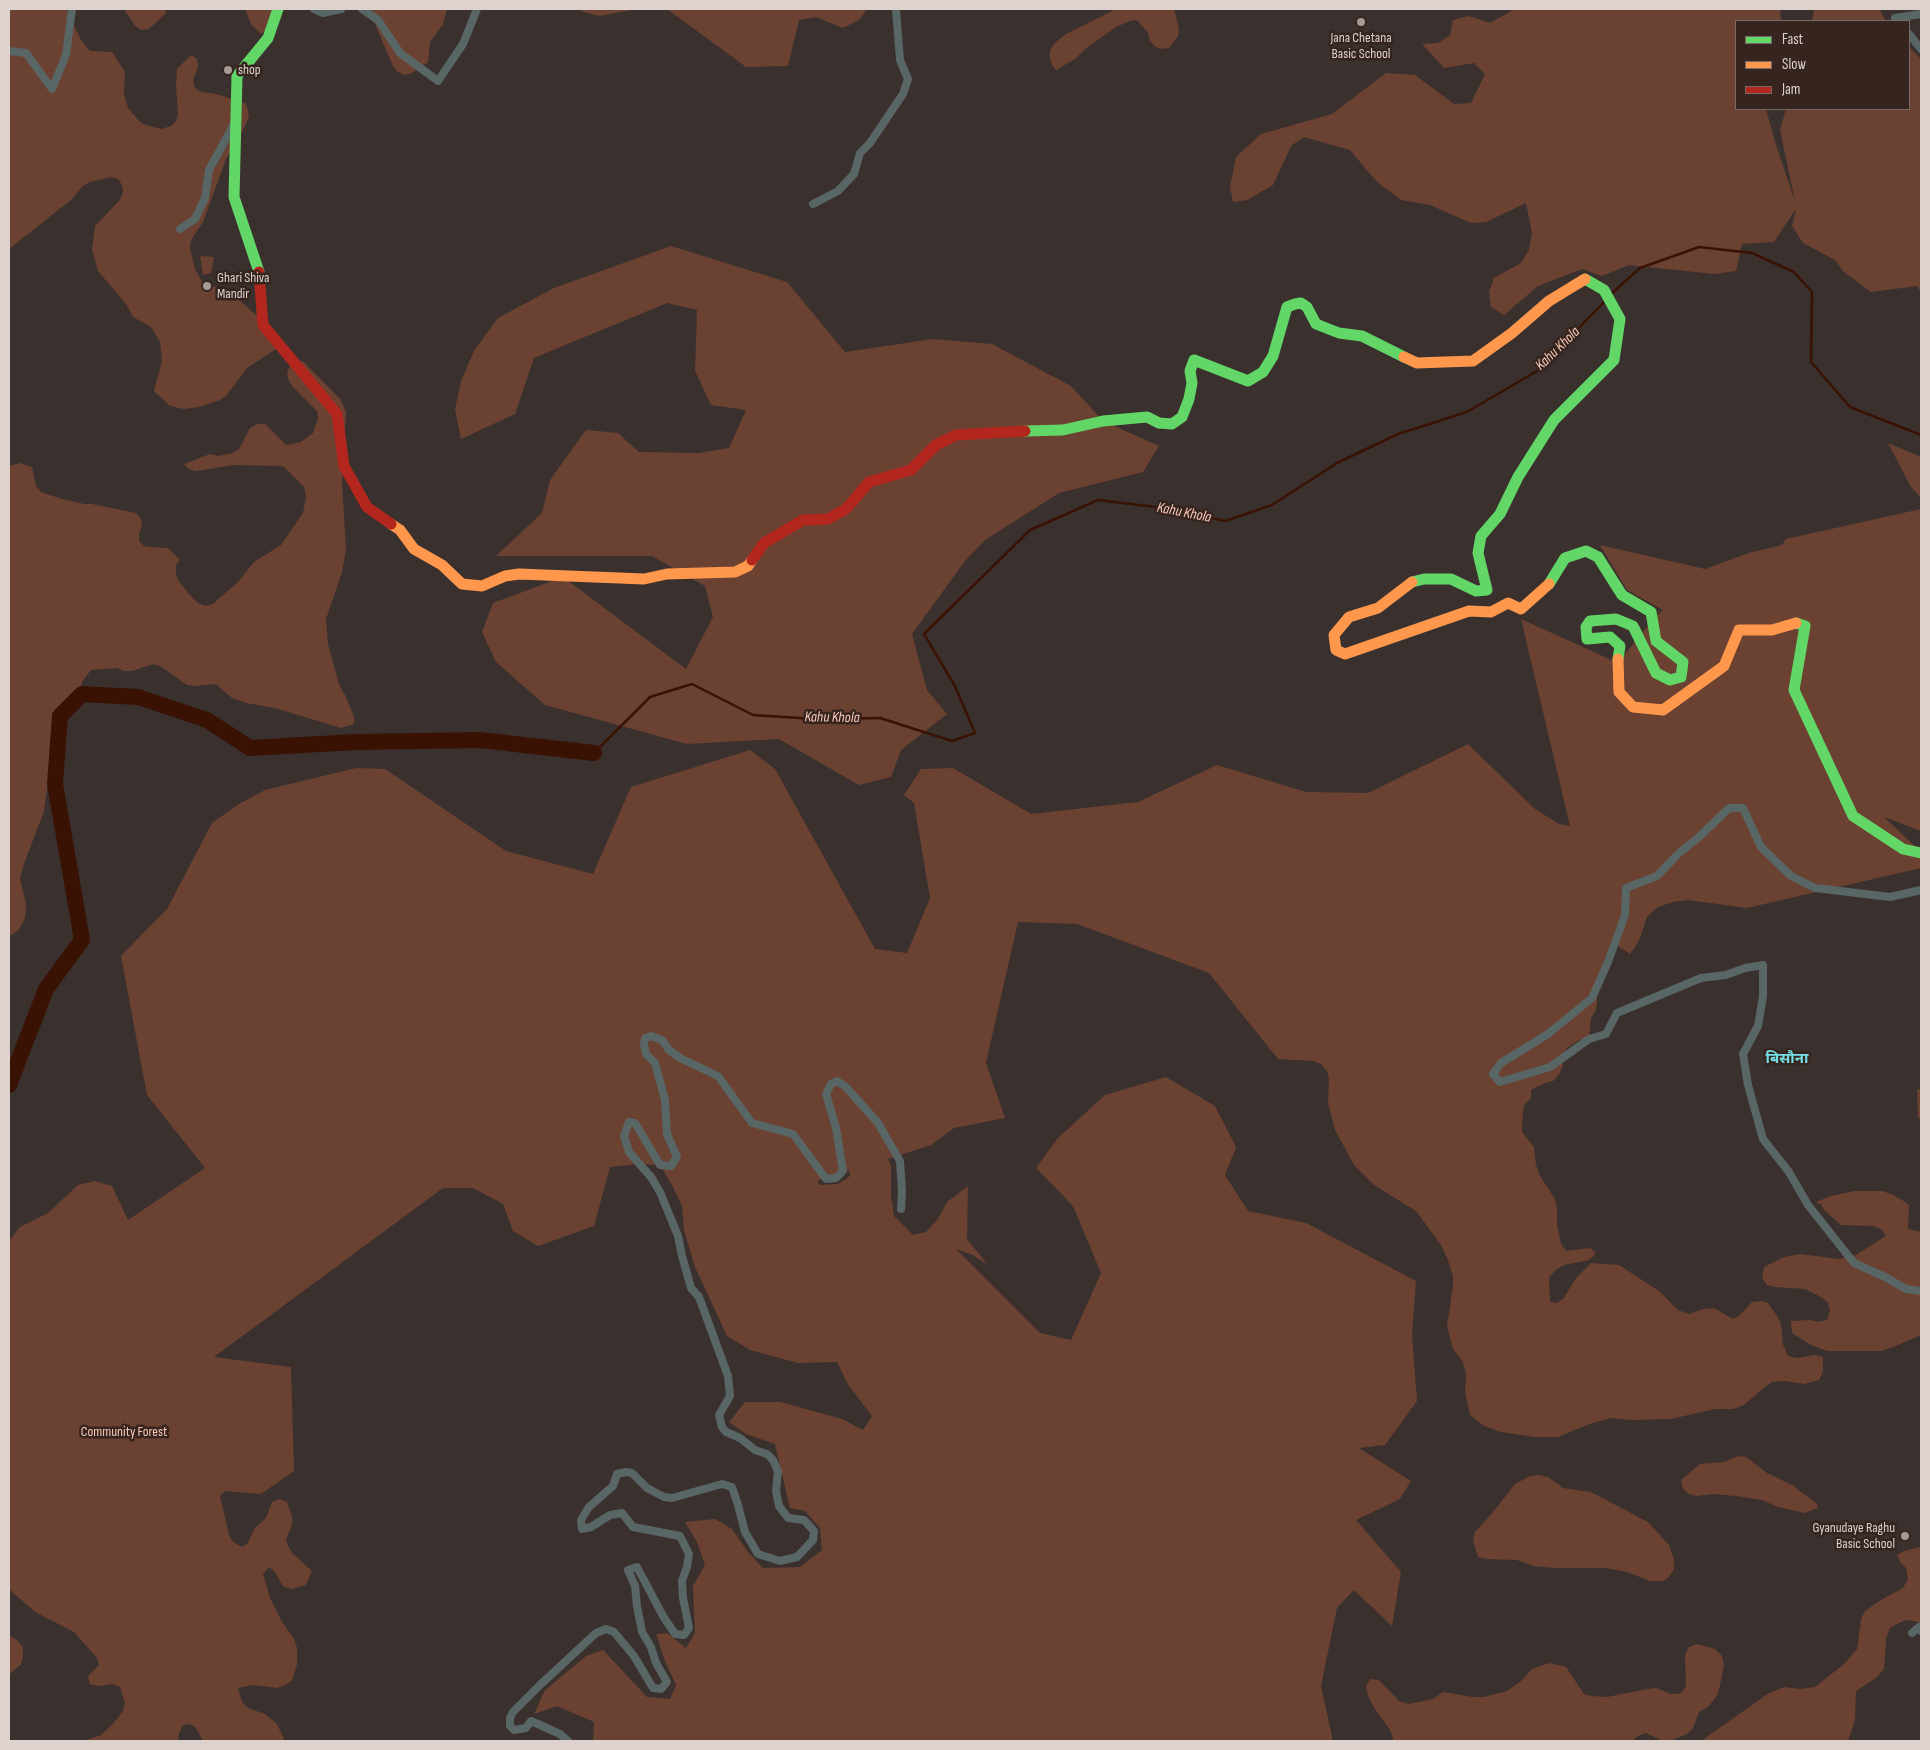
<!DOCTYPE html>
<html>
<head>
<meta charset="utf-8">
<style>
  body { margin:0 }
  #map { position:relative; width:1930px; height:1750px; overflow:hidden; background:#3a312e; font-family:"Sofia Sans Condensed",sans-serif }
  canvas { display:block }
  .frame { position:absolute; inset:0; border:10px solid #ddd2ce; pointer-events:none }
  .legend { position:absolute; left:1735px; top:20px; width:175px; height:90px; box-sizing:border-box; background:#36251f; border:1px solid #796a65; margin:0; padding:6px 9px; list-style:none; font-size:15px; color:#ddd2ce }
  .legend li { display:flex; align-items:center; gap:10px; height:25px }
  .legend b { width:25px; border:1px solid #796a65 }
</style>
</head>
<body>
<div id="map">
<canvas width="1930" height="1750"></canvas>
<div class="frame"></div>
<ul class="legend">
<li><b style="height:6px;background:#63d668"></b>Fast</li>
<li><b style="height:6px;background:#ff974d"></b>Slow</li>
<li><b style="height:6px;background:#b3261e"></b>Jam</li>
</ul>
</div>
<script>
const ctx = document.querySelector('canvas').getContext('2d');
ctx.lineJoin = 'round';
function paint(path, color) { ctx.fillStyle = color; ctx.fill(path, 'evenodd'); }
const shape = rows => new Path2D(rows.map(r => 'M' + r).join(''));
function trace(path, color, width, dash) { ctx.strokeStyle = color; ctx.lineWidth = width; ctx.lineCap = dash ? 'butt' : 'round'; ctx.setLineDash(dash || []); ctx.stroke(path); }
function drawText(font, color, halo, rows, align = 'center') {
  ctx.font = font + ' "Sofia Sans Condensed","Noto Sans Devanagari",sans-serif'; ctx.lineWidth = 5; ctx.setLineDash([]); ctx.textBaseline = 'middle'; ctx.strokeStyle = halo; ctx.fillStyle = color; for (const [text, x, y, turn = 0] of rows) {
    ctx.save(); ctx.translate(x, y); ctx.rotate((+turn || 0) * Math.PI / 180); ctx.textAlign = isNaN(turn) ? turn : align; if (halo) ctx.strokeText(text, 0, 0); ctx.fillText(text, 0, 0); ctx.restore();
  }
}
paint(shape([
  [9,9,66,9,81,40,90,51,112,52,125,72,124,94,128,108,140,122,146,125,161,129,171,126,176,121,178,114,176,85,177,69,191,55,197,59,198,67,193,80,195,88,201,92,216,94,245,103,248,110,249,117,245,126,226,159,203,222,191,240,190,248,195,269,202,282,231,293,278,334,279,341,276,349,247,368,226,396,220,400,199,407,184,409,170,406,154,391,162,361,160,342,151,327,133,317,126,304,98,271,92,249,95,226,120,200,123,192,122,185,118,179,111,177,90,182,83,186,71,200,9,249],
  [124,9,165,9,166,13,149,29,141,30,135,26],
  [245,9,275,9,267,30,261,34,251,24],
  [357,9,447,9,443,24,430,42,428,62,412,73,405,75,398,72,393,66,375,24,365,13],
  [579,9,637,9,599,16,584,12],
  [667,9,867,9,859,20,843,28,816,17,799,20,788,66,746,67],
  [1116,9,1174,9,1179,29,1178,36,1170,47,1163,49,1155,47,1150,41,1148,33,1137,20,1130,21,1116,27,1085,49,1075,59,1056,70,1052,65,1050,58,1050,51,1054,44,1066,34],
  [1515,9,1780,9,1781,21,1736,21,1736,109,1766,109,1776,145,1795,201,1780,130,1786,109,1909,109,1909,47,1921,59,1921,292,1917,286,1871,292,1843,271,1835,260,1803,243,1792,226,1796,209,1774,242,1742,244,1736,271,1714,274,1629,265,1602,276,1582,269,1538,286,1504,315,1491,307,1489,292,1494,278,1521,263,1529,250,1532,233,1526,203,1486,222,1471,223,1430,205,1401,200,1376,181,1350,150,1304,137,1291,146,1273,185,1247,200,1233,202,1230,187,1236,157,1261,134,1332,114,1386,73,1415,75,1454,104,1471,103,1485,74,1474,63,1444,68,1422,44,1438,43,1450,35,1453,20,1469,16,1490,23],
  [1814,9,1879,9,1886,21,1812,21],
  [671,246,787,282,845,352,933,339,992,344,1071,386,1103,421,1159,446,1143,472,1059,493,985,540,965,561,912,634,927,690,947,714,901,750,891,777,859,785,779,739,687,744,545,705,496,662,482,632,493,603,563,577,686,669,713,617,705,586,652,556,496,556,542,513,550,480,586,430,618,433,639,452,699,453,729,448,746,410,711,405,695,371,697,310,667,303,534,358,515,414,461,439,455,409,461,381,474,351,498,318,554,288],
  [200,256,214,257,211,273,203,275],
  [299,361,304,362,340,399,346,412,342,482,346,550,342,572,326,619,328,644,339,684,346,697,354,717,354,724,341,728,275,708,246,703,232,698,216,684,194,686,187,685,160,666,153,664,132,671,124,671,117,668,91,670,82,682,77,703,64,719,52,751,44,811,24,864,20,879,26,904,25,918,18,931,9,936,9,466,20,463,32,467,36,486,41,492,62,499,84,504,92,504,136,513,141,519,142,526,139,533,139,541,144,546,152,547,168,548,180,560,176,565,176,573,178,580,188,593,198,603,205,606,213,604,238,582,254,562,281,545,303,513,306,497,304,487,283,466,234,465,196,471,189,469,184,464,210,454,218,456,233,453,239,449,250,428,257,424,265,424,286,445,301,442,313,433,318,419,317,411,292,386,288,379,287,372,291,365],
  [1888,443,1921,457,1921,498,1911,487],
  [1921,509,1921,831,1884,817,1921,852,1921,868,1747,908,1688,900,1673,902,1658,907,1647,917,1639,941,1630,954,1616,945,1594,992,1597,996,1597,1004,1595,1012,1591,1018,1589,1039,1579,1040,1566,1049,1562,1058,1563,1066,1559,1074,1553,1081,1545,1083,1531,1090,1531,1098,1524,1105,1522,1122,1522,1132,1534,1147,1536,1165,1540,1176,1555,1199,1557,1208,1557,1225,1561,1244,1566,1251,1591,1248,1596,1253,1589,1260,1564,1265,1557,1269,1549,1277,1550,1302,1557,1303,1564,1298,1576,1278,1591,1263,1619,1265,1659,1291,1678,1310,1689,1314,1704,1309,1714,1308,1733,1319,1739,1316,1752,1302,1761,1301,1768,1303,1777,1316,1781,1324,1783,1345,1788,1356,1797,1358,1815,1355,1823,1357,1823,1372,1819,1380,1804,1384,1784,1381,1772,1382,1766,1386,1744,1405,1733,1409,1715,1409,1671,1419,1631,1420,1612,1418,1589,1424,1558,1437,1534,1437,1501,1432,1484,1426,1470,1415,1465,1393,1466,1374,1463,1362,1453,1349,1447,1326,1453,1286,1453,1277,1448,1260,1441,1245,1416,1211,1374,1185,1354,1165,1335,1130,1328,1103,1329,1080,1327,1071,1321,1064,1313,1061,1278,1059,1209,973,1077,924,1018,922,986,1063,1005,1118,954,1128,931,1145,888,1159,891,1166,891,1196,894,1216,913,1235,926,1232,938,1219,947,1202,968,1186,967,1239,988,1265,973,1255,956,1249,1040,1333,1071,1340,1101,1273,1073,1206,1036,1168,1058,1138,1105,1095,1166,1077,1215,1106,1236,1147,1225,1175,1248,1211,1306,1223,1416,1281,1412,1334,1417,1401,1385,1445,1359,1448,1411,1481,1400,1499,1356,1520,1401,1572,1392,1626,1354,1590,1337,1608,1321,1686,1333,1741,593,1741,594,1722,557,1706,534,1714,545,1690,586,1656,603,1650,647,1697,670,1699,676,1685,665,1661,656,1634,667,1633,686,1648,695,1633,693,1586,705,1565,697,1542,685,1522,715,1519,732,1529,748,1552,763,1568,800,1567,822,1550,820,1528,805,1511,790,1508,775,1444,746,1434,729,1422,745,1402,780,1402,842,1419,863,1430,872,1416,847,1383,837,1362,798,1363,750,1350,727,1336,695,1267,684,1230,682,1206,672,1185,660,1165,639,1164,610,1167,594,1226,538,1246,513,1231,503,1204,473,1188,443,1188,214,1357,291,1367,294,1471,261,1494,225,1491,220,1496,229,1535,233,1542,242,1547,248,1543,254,1529,266,1518,272,1502,280,1499,287,1502,292,1517,292,1525,286,1539,288,1546,293,1554,312,1571,306,1585,291,1589,283,1586,275,1572,269,1567,263,1574,270,1598,281,1620,294,1639,297,1648,297,1665,292,1680,285,1685,277,1688,253,1685,238,1688,242,1702,248,1708,265,1714,277,1724,285,1741,203,1741,196,1728,190,1724,183,1725,179,1733,178,1741,84,1741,101,1735,112,1725,123,1711,125,1703,120,1687,113,1684,98,1686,90,1684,88,1676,99,1665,97,1658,74,1632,35,1612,9,1589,9,1241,20,1227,48,1213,78,1185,95,1181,112,1186,128,1220,205,1168,147,1095,121,956,167,909,212,823,239,804,265,790,356,768,385,769,506,851,593,874,631,787,750,750,775,769,875,949,907,953,930,898,914,803,904,795,921,769,953,768,1031,814,1138,802,1217,765,1306,792,1368,793,1468,744,1535,809,1559,824,1570,826,1521,619,1618,663,1654,618,1663,610,1627,590,1600,545,1705,569,1749,553,1782,545,1786,539],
  [849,1170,850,1176,838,1184,820,1185,817,1181],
  [1921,1089,1921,1121,1918,1117,1917,1090],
  [1855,1191,1882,1191,1891,1194,1902,1200,1909,1205,1908,1229,1921,1232,1921,1335,1896,1346,1881,1351,1827,1351,1811,1345,1792,1333,1791,1321,1811,1320,1818,1322,1827,1320,1830,1311,1828,1303,1823,1298,1805,1289,1775,1287,1767,1285,1762,1278,1764,1267,1784,1257,1800,1254,1839,1259,1848,1257,1856,1255,1886,1236,1881,1229,1873,1226,1841,1225,1823,1209,1822,1205,1816,1202,1831,1196],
  [1738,1456,1746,1457,1767,1473,1792,1485,1817,1504,1818,1508,1805,1513,1778,1507,1762,1500,1736,1496,1713,1494,1696,1496,1689,1494,1683,1489,1681,1480,1700,1464,1724,1462],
  [1539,1475,1548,1477,1563,1488,1591,1492,1648,1522,1669,1545,1674,1560,1674,1569,1669,1577,1663,1581,1650,1581,1627,1572,1605,1568,1555,1568,1534,1566,1517,1560,1486,1559,1478,1557,1473,1541,1475,1532,1494,1511,1515,1484,1530,1476],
  [1921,1547,1921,1623,1910,1620,1903,1621,1890,1628,1886,1639,1884,1669,1877,1677,1856,1691,1855,1720,1848,1741,1701,1741,1769,1693,1784,1687,1800,1689,1815,1687,1844,1664,1857,1649,1861,1619,1865,1611,1879,1601,1903,1588,1908,1579,1906,1568,1900,1562,1897,1555,1904,1551],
  [9,1635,18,1641,23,1647,23,1657,21,1664,9,1675],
  [1697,1644,1715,1649,1722,1656,1724,1666,1718,1694,1708,1707,1699,1712,1693,1728,1687,1734,1672,1740,1663,1741,1646,1733,1638,1736,1632,1741,1394,1741,1390,1730,1373,1706,1368,1695,1366,1687,1370,1679,1379,1680,1399,1701,1409,1704,1433,1699,1443,1692,1473,1697,1484,1697,1507,1691,1521,1681,1532,1669,1549,1663,1566,1667,1584,1694,1591,1696,1607,1697,1647,1689,1656,1688,1671,1694,1678,1694,1682,1692,1686,1686,1685,1655,1689,1647]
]), '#6b4131');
trace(shape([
  [1610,295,1640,268,1699,247,1752,253,1794,272,1812,292,1811,362,1850,407,1921,435],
  [594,753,650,697,692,684,753,715,815,719,880,718,952,741,975,733,955,686,924,634,1030,530,1098,500,1172,509,1225,521,1272,505,1337,463,1398,434,1467,412,1537,371,1605,301]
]), '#3a1204', 2.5);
trace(shape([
  [9,1085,46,989,82,940,55,784,60,716,82,694,138,697,207,720,250,748,355,742,480,740,594,753]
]), '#3a1204', 16);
trace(shape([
  [314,9,323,13,341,9],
  [362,9,378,20,400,53,438,81,463,44,477,9],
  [1895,18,1921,14],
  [1909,34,1921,49],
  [9,51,26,53,52,89,66,55,72,9],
  [813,204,838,191,854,174,860,153,870,143,903,94,908,79,900,60,896,9],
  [180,229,195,219,205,198,209,170,234,124],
  [1921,890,1890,897,1815,888,1791,876,1761,847,1743,808,1729,808,1699,837,1678,854,1657,876,1626,888,1625,915,1608,962,1592,998,1548,1034,1501,1063,1493,1074,1500,1082,1550,1067,1589,1039,1606,1034,1617,1013,1701,978,1726,975,1745,968,1763,965,1763,996,1758,1026,1743,1054,1748,1085,1763,1139,1789,1172,1808,1205,1854,1263,1885,1277,1906,1289,1921,1291],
  [1912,1633,1919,1627,1921,1631],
  [568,1741,560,1734,531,1721,526,1728,514,1730,510,1726,510,1718,513,1712,540,1685,596,1633,606,1629,614,1632,634,1656,653,1688,661,1689,667,1682,656,1663,651,1647,642,1632,637,1606,635,1586,628,1570,637,1567,663,1616,675,1634,684,1635,689,1628,683,1598,682,1581,687,1567,689,1554,680,1536,633,1527,622,1513,610,1515,591,1527,582,1529,581,1520,589,1507,613,1486,617,1474,626,1472,632,1473,647,1488,664,1497,672,1498,722,1484,732,1487,738,1505,745,1532,758,1554,780,1561,797,1557,813,1540,814,1531,804,1520,788,1518,779,1506,776,1491,778,1471,773,1460,767,1454,755,1450,740,1438,726,1432,722,1427,719,1415,730,1396,728,1376,699,1297,691,1288,682,1256,678,1236,660,1192,651,1177,629,1152,624,1136,629,1122,635,1123,660,1165,671,1166,677,1157,667,1134,665,1100,655,1063,646,1054,644,1045,645,1038,651,1036,662,1040,669,1050,680,1058,718,1076,752,1123,793,1134,826,1179,836,1178,843,1171,836,1128,826,1094,831,1084,837,1081,846,1087,878,1123,900,1161,902,1191,901,1209]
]), '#596666', 8);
trace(shape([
  [259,272,234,197,237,76,268,38,278,9],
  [1025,431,1063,430,1103,421,1147,417,1159,423,1172,424,1182,417,1189,399,1192,383,1190,371,1194,360,1248,381,1263,372,1273,356,1287,307,1295,304,1301,303,1307,307,1316,324,1339,333,1362,336,1404,357],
  [1412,582,1424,579,1451,579,1476,591,1487,590,1478,553,1481,536,1500,514,1518,477,1554,420,1614,360,1620,319,1604,290,1585,279],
  [1549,584,1565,558,1586,551,1598,557,1622,595,1651,612,1656,641,1683,662,1681,677,1670,680,1656,673,1633,626,1616,619,1590,621,1586,627,1587,639,1610,637,1620,646,1618,659],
  [1796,623,1805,626,1794,690,1853,816,1903,849,1921,853]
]), '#63d668', 11);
trace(shape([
  [1404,357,1417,363,1473,361,1512,333,1549,301,1585,279],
  [391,524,400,530,414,549,442,565,462,584,482,586,505,576,519,574,644,579,667,574,735,572,748,566,752,560],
  [1412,582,1378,608,1349,617,1334,635,1336,650,1345,654,1469,611,1491,612,1508,603,1521,609,1549,584],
  [1618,659,1619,692,1633,707,1663,710,1724,666,1739,630,1772,630,1796,623]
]), '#ff974d', 11);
trace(shape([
  [259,272,263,325,337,414,344,466,367,507,391,524],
  [752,560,764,543,803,520,828,519,846,509,869,482,911,470,936,445,956,435,1025,431]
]), '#b3261e', 11);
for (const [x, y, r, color] of [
  [1361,22,5,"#a49a96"],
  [228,70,5,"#a49a96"],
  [207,286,5,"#a49a96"],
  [1905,1536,5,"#a49a96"]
]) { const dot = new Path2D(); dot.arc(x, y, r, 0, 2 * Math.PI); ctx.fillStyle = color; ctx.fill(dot); trace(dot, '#36251f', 2); }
drawText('14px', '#ddd2ce', '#36251f', [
  ["Jana Chetana",1361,38,"center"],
  ["Basic School",1361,54,"center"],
  ["shop",238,70],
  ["Ghari Shiva",217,278],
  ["Mandir",217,294],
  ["Gyanudaye Raghu",1895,1528,"right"],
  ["Basic School",1895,1544,"right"]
], 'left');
drawText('14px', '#fac9b6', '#36251f', [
  ["Community Forest",124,1432]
]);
drawText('italic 15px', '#fdcbb8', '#36251f', [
  ["Kahu Khola",1558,349,-44],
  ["Kahu Khola",1184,513,11],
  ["Kahu Khola",832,718,1]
]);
drawText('bold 15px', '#73dfe5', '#36251f', [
  ["बिसौना",1787,1059]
]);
</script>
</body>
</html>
